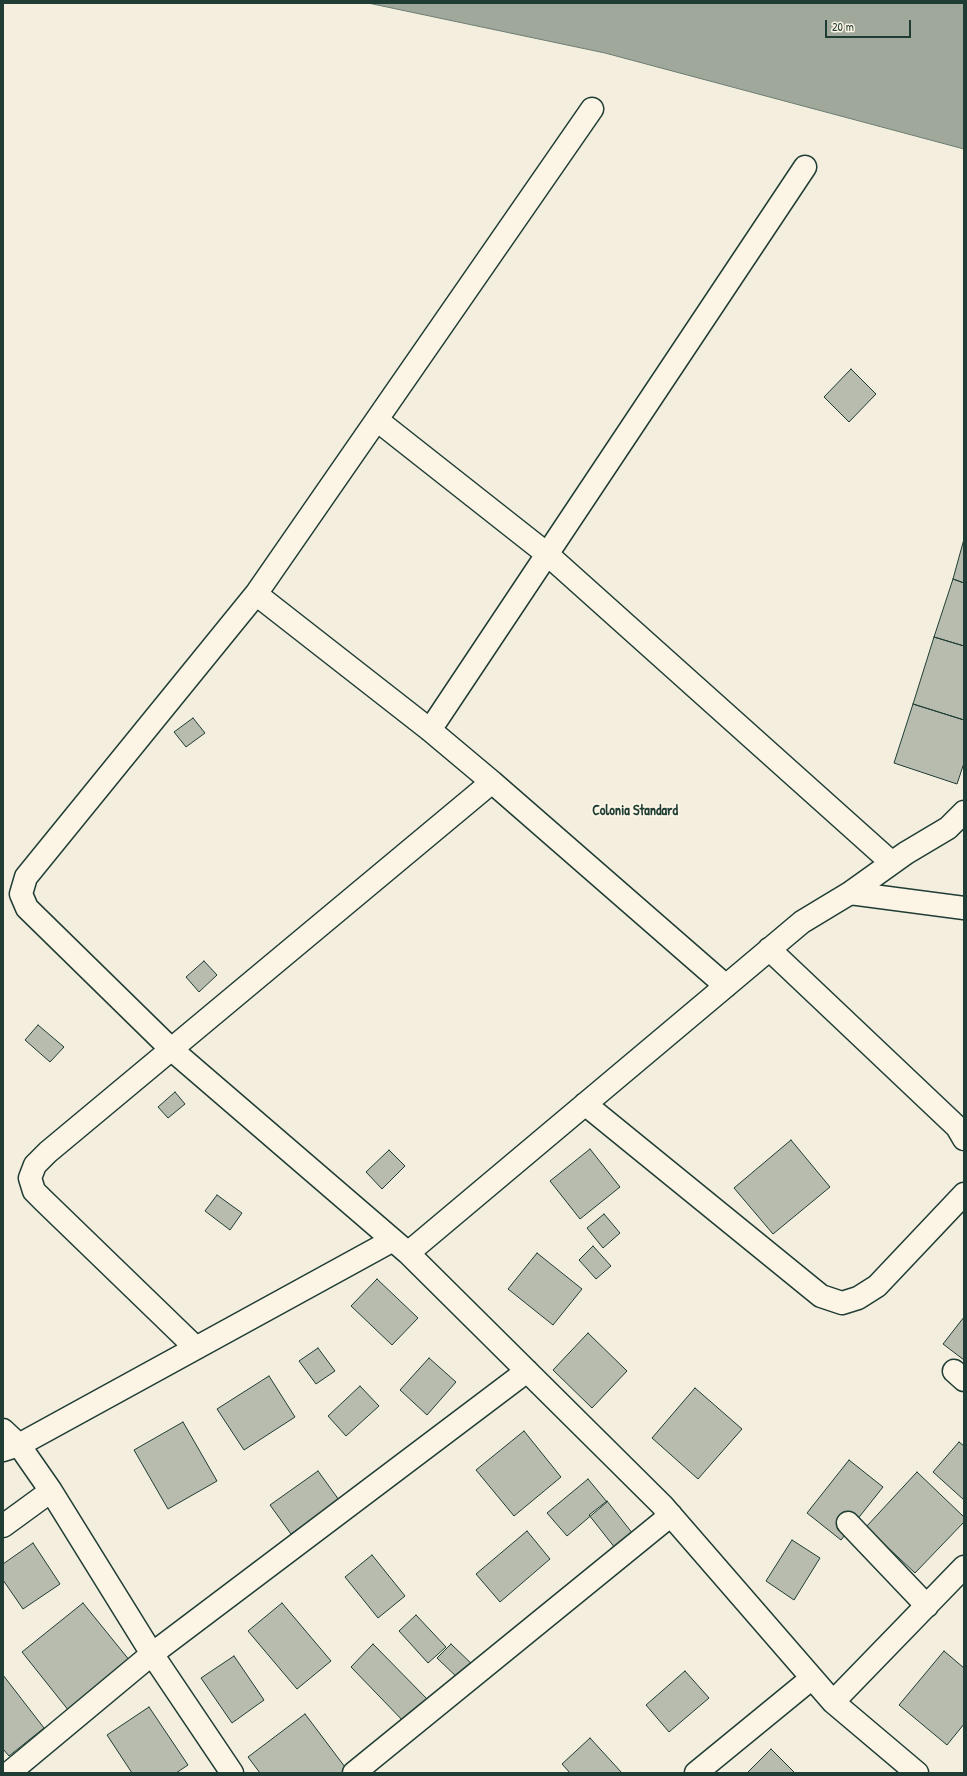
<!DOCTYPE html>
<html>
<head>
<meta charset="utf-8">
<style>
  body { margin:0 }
  #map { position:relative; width:967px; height:1776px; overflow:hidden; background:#f3eede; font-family:"Patrick Hand",sans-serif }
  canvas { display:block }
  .frame { position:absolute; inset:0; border:4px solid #1f3d34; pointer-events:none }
  .scale { position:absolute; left:825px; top:20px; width:86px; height:18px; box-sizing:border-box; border:2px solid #1f3d34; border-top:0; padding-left:5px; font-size:12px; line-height:14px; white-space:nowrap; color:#1f3d34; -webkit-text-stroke:3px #fcf5e5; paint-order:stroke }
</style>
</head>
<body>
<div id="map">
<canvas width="967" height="1776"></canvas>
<div class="frame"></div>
<div class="scale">20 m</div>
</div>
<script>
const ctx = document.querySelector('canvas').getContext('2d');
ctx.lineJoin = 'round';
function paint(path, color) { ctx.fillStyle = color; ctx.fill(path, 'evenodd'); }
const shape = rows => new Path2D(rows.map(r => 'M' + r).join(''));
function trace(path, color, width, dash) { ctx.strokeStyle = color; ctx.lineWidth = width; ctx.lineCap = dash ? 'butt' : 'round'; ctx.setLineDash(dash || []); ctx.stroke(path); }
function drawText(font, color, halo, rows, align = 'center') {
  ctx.font = font + ' "Patrick Hand",sans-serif'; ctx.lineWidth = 3.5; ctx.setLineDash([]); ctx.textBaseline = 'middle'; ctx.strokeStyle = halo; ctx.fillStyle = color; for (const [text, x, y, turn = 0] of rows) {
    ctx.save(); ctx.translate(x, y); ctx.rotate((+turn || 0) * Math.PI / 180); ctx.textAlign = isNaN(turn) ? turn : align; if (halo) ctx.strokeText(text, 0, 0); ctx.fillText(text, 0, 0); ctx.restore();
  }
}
const water = shape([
  [368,3,964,3,964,149,605,53,368,3]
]);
paint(water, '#a0a89b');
trace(water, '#6c7d72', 1);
const building = shape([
  [851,369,876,394,849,422,824,397,851,369],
  [964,539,964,583,953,579,964,539],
  [953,579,964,583,964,646,934,637,953,579],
  [934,637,964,646,964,720,913,704,934,637],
  [913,704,964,720,964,763,957,784,894,763,913,704],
  [193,718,205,733,186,747,174,732,193,718],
  [204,961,217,975,199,992,186,977,204,961],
  [38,1025,64,1047,50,1062,25,1040,38,1025],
  [175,1092,185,1104,168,1118,158,1107,175,1092],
  [791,1140,830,1187,773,1234,734,1188,791,1140],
  [590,1149,620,1187,580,1219,550,1181,590,1149],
  [389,1150,405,1166,382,1189,366,1172,389,1150],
  [217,1195,242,1213,230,1230,205,1211,217,1195],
  [604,1214,620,1233,603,1248,587,1228,604,1214],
  [593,1246,611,1266,596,1279,579,1260,593,1246],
  [537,1253,582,1289,553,1325,508,1289,537,1253],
  [377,1279,418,1318,392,1345,351,1306,377,1279],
  [964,1317,964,1360,943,1344,964,1317],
  [588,1333,627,1371,592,1408,553,1370,588,1333],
  [318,1348,335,1371,316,1384,299,1361,318,1348],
  [429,1358,456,1382,427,1415,400,1390,429,1358],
  [269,1376,295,1417,244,1450,217,1409,269,1376],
  [360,1386,379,1406,346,1436,328,1416,360,1386],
  [695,1388,742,1429,698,1479,652,1438,695,1388],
  [183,1422,217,1481,168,1509,134,1450,183,1422],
  [524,1431,561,1477,514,1516,476,1470,524,1431],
  [959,1442,964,1446,964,1500,933,1472,959,1442],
  [849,1460,883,1487,841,1540,807,1513,849,1460],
  [318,1471,339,1500,291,1534,270,1505,318,1471],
  [917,1472,964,1517,964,1522,915,1573,866,1527,917,1472],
  [588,1479,607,1502,567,1536,547,1513,588,1479],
  [607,1501,637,1539,619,1553,589,1515,607,1501],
  [527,1531,550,1559,500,1602,476,1574,527,1531],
  [792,1540,820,1558,794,1600,766,1581,792,1540],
  [33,1543,60,1584,23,1609,3,1580,3,1564,33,1543],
  [372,1555,405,1596,378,1618,345,1577,372,1555],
  [83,1603,130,1661,69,1711,22,1652,83,1603],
  [282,1603,331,1661,297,1689,248,1631,282,1603],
  [416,1615,446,1647,428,1663,399,1631,416,1615],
  [373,1644,430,1702,407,1725,351,1667,373,1644],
  [451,1644,475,1667,461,1681,437,1658,451,1644],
  [944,1651,964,1668,964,1724,947,1745,899,1705,944,1651],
  [234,1656,264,1700,232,1723,201,1678,234,1656],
  [685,1671,709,1698,669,1732,646,1705,685,1671],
  [3,1675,44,1728,9,1756,3,1749,3,1675],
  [149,1707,188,1765,176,1773,132,1773,107,1735,149,1707],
  [305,1714,348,1771,345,1773,260,1773,248,1757,305,1714],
  [590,1738,622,1773,570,1773,562,1764,590,1738],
  [771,1749,795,1773,747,1773,771,1749]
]);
paint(building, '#b8bcae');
trace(building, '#1f3d34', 1);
const minor = shape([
  [377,420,547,554,892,863],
  [256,594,26,877,21,894,27,908,171,1049,408,1253,662,1505,833,1702,917,1773],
  [430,730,805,167],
  [492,782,726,986],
  [850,893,964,908],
  [769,949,957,1127,964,1139],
  [585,1104,821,1296,842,1303,858,1298,877,1286,964,1194],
  [408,1253,802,922,850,893,906,853,948,828,964,812],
  [196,1348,43,1200,34,1191,30,1178,35,1165,48,1152,492,782,430,730,256,594,592,109],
  [954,1371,964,1380],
  [3,1430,19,1445,51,1491,152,1654,232,1773],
  [3,1450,19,1445,393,1240],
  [848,1523,927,1606],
  [3,1526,51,1491],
  [833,1702,964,1567],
  [9,1773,152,1654,527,1371],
  [354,1773,671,1515],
  [696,1773,812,1678]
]);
trace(minor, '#1f3d34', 25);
trace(minor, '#fcf5e5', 22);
drawText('bold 14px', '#1f3d34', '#fcf5e5', [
  ["Colonia Standard",635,811]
]);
</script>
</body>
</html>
